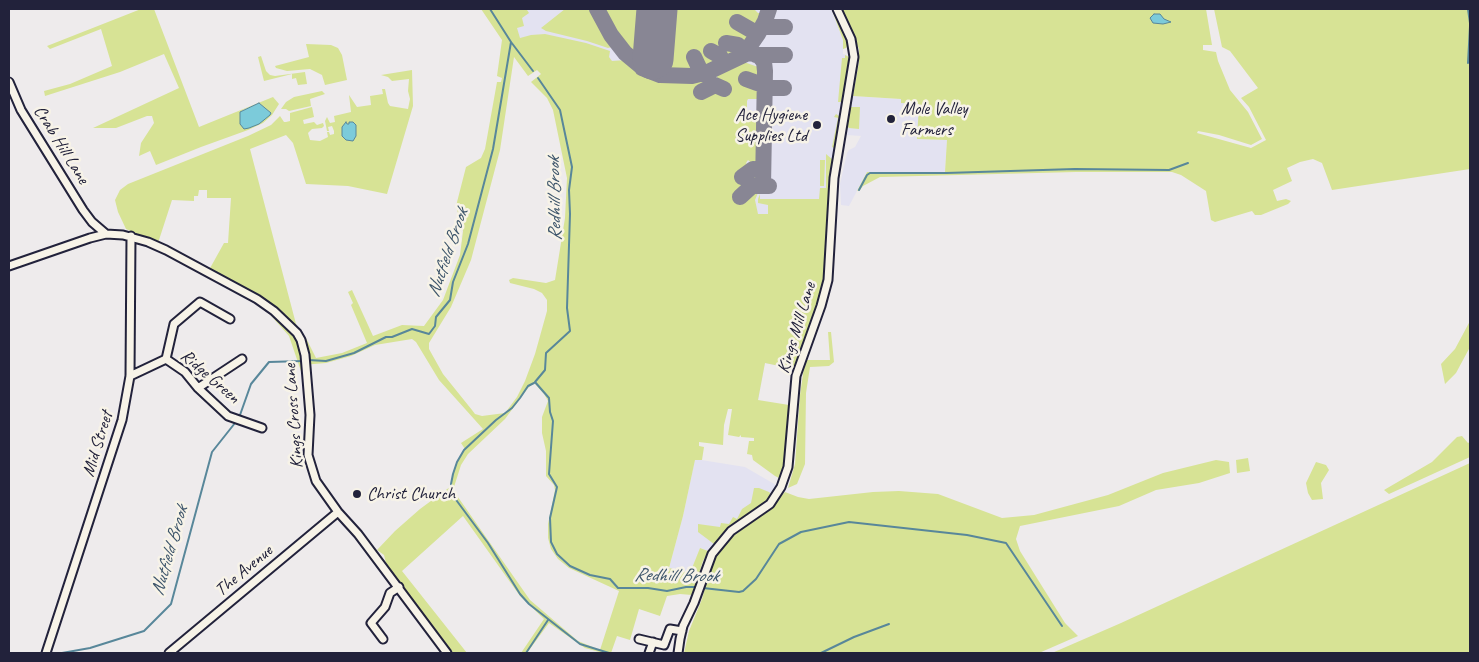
<!DOCTYPE html>
<html>
<head>
<meta charset="utf-8">
<style>
  body { margin:0 }
  #map { position:relative; width:1479px; height:662px; overflow:hidden; background:#eeebec; font-family:Caveat,sans-serif }
  canvas { display:block }
  .frame { position:absolute; inset:0; border:10px solid #22223b; pointer-events:none }
</style>
</head>
<body>
<div id="map">
<canvas width="1479" height="662"></canvas>
<div class="frame"></div>
</div>
<script>
const ctx = document.querySelector('canvas').getContext('2d');
ctx.lineJoin = 'round';
function paint(path, color) { ctx.fillStyle = color; ctx.fill(path, 'evenodd'); }
const shape = rows => new Path2D(rows.map(r => 'M' + r).join(''));
function trace(path, color, width, dash) { ctx.strokeStyle = color; ctx.lineWidth = width; ctx.lineCap = dash ? 'butt' : 'round'; ctx.setLineDash(dash || []); ctx.stroke(path); }
function drawText(font, color, halo, rows, align = 'center') {
  ctx.font = font + ' Caveat,sans-serif'; ctx.lineWidth = 5; ctx.setLineDash([]); ctx.textBaseline = 'middle'; ctx.strokeStyle = halo; ctx.fillStyle = color; for (const [text, x, y, turn = 0] of rows) {
    ctx.save(); ctx.translate(x, y); ctx.rotate((+turn || 0) * Math.PI / 180); ctx.textAlign = isNaN(turn) ? turn : align; if (halo) ctx.strokeText(text, 0, 0); ctx.fillText(text, 0, 0); ctx.restore();
  }
}
paint(shape([
  [495,9,831,9,843,40,843,54,847,55,839,116,840,118,833,159,830,163,827,199,768,214,758,214,755,232,825,278,820,298,794,369,765,363,758,401,577,244,559,97],
  [853,96,917,100,919,110,917,139,947,140,945,172,867,172,849,206,841,205,840,184,847,153,849,150,855,147,861,136,847,135],
  [695,459,745,467,776,485,768,498,727,530,708,551,700,548,690,573,669,568,683,516]
]), '#e3e2f1');
paint(shape([
  [141,9,154,9,199,127,273,97,279,104,272,115,263,123,248,130,201,147,156,165,150,151,139,156,141,143,154,123,152,116,147,116,116,128,93,128,179,88,164,54,120,72,45,96,44,91,70,84,112,66,101,29,50,49,47,46],
  [259,103,271,113,240,124,240,114,243,110],
  [481,9,529,9,527,10,529,13,522,18,524,26,517,28,520,38,531,35,545,34,586,43,610,51,609,57,612,61,626,60,645,76,652,80,691,82,713,75,713,82,700,91,699,93,700,94,712,89,716,90,718,88,724,92,727,90,727,86,722,85,717,81,717,72,733,65,736,67,735,64,744,62,758,67,761,70,761,79,755,80,747,76,744,79,753,84,756,87,762,88,761,99,748,99,747,101,747,120,759,121,759,131,747,134,748,139,758,139,759,141,759,151,757,151,757,155,761,155,760,168,757,168,748,160,746,163,749,167,749,170,740,177,743,179,751,173,760,172,760,184,751,183,750,186,741,194,737,195,737,197,739,200,742,200,743,196,752,189,760,188,755,200,758,214,768,214,768,205,758,203,758,199,760,194,760,199,819,199,820,188,826,188,826,154,833,160,827,215,825,274,820,298,794,369,765,363,758,400,789,405,786,448,784,466,779,478,775,476,753,460,752,455,747,454,749,441,754,441,754,438,741,437,741,435,739,437,728,435,732,409,728,409,724,425,723,445,699,442,699,446,704,447,702,460,695,460,683,516,669,568,690,573,700,548,708,551,703,561,692,595,680,594,667,596,660,616,639,609,630,640,617,636,611,653,603,653,585,648,549,623,527,653,521,653,544,619,520,596,463,516,402,571,467,653,451,653,386,563,384,555,377,550,395,531,420,509,450,487,456,464,465,449,461,443,483,429,439,380,416,342,412,339,375,345,351,356,326,363,302,365,303,377,289,336,266,310,270,305,209,270,224,243,228,243,231,198,207,198,207,190,199,190,198,196,194,196,194,201,172,200,158,243,126,229,118,212,115,200,120,190,128,184,248,136,271,125,280,116,284,122,286,122,290,121,290,113,312,107,314,117,303,120,304,124,314,122,317,125,323,123,324,126,322,128,312,129,308,133,310,140,320,141,328,137,327,132,329,132,330,135,334,134,334,131,332,126,328,127,329,131,327,131,325,121,327,117,330,123,335,122,334,116,351,112,349,95,357,107,371,105,370,96,383,94,382,89,385,89,388,103,390,106,408,109,410,99,408,91,409,79,392,81,388,77,381,75,412,70,413,106,387,194,348,186,306,184,293,143,286,135,250,149,296,324,307,340,316,358,342,353,367,343,351,305,353,303,348,292,352,290,373,336,402,325,424,326,443,300,460,255,463,231,456,206,466,167,481,158,485,149,497,82,501,82,502,78,497,76,502,40],
  [514,57,528,76,537,70,541,74,531,82,547,98,553,110,567,178,565,218,555,280,546,283,513,278,509,280,510,283,534,289,542,293,547,300,547,311,535,354,525,381,517,397,505,413,482,416,475,414,472,410,443,374,429,349,429,343,451,307,471,260,500,150],
  [533,384,535,384,544,394,548,401,542,417,542,433,546,451,546,476,554,485,555,490,548,524,548,538,551,549,558,559,569,568,619,591,600,650,578,641,530,600,453,490,461,465,468,454,505,419,528,388],
  [565,9,592,9,611,43,612,47,608,48,587,41,546,31,541,28],
  [602,9,754,9,758,13,761,13,753,29,741,22,739,19,734,20,735,25,739,25,751,33,741,46,739,42,725,41,725,45,738,48,736,51,723,58,722,54,710,50,710,54,721,60,701,68,701,64,697,56,694,55,692,58,698,69,678,70,653,67,641,60,618,37],
  [827,9,832,9,839,22,848,44,846,48,843,49,843,40,832,10],
  [842,9,1206,9,1212,45,1203,45,1203,50,1216,52,1218,61,1230,90,1248,112,1262,139,1251,145,1219,135,1198,131,1197,133,1251,148,1266,140,1249,107,1241,98,1258,88,1230,51,1222,47,1214,9,1470,9,1470,169,1332,190,1322,163,1313,159,1300,162,1287,168,1292,181,1273,190,1277,201,1286,199,1291,201,1288,204,1261,215,1255,215,1252,211,1215,222,1211,220,1206,191,1181,175,1172,172,1076,172,880,177,863,186,860,190,857,191,867,172,945,172,947,140,917,139,919,104,901,103,901,99,853,96,859,62,859,49],
  [306,44,331,45,338,48,342,55,347,80,325,85,322,75,310,69,287,71,276,68,275,66,309,57],
  [845,55,849,57,849,68,844,98,842,102,838,102,842,58,845,58],
  [261,56,266,71,270,75,275,76,305,72,307,84,298,85,296,78,292,79,292,74,264,81,258,57],
  [322,91,325,94,310,99,311,106,289,111,286,109,281,109,286,102,294,97],
  [851,107,860,107,859,129,849,128,846,125,848,108],
  [836,114,839,116,840,120,836,144,834,148,832,147,838,118,834,117],
  [820,160,825,160,824,186,820,186],
  [1470,321,1470,347,1456,373,1445,384,1441,364,1455,349],
  [828,332,831,332,834,362,829,366,810,367,806,393,805,464,797,484,788,488,795,464,800,395,805,360,830,360],
  [1462,436,1468,443,1470,442,1470,457,1389,494,1384,490,1432,462,1457,437],
  [1248,458,1250,471,1237,473,1236,460],
  [1216,460,1229,462,1230,473,1199,483,1156,490,1119,506,1020,526,1016,539,1020,551,1065,623,1078,636,1039,653,684,653,689,631,702,599,705,588,703,587,714,558,725,542,762,515,785,492,798,497,809,499,873,492,899,491,938,494,1002,518,1034,515,1108,495,1163,473],
  [1316,462,1326,465,1329,470,1321,483,1323,499,1312,500,1308,493,1306,483],
  [1470,463,1470,653,1052,653,1121,623],
  [754,488,759,488,769,492,771,494,771,497,766,503,727,530,714,544,698,532,698,524,720,527,721,523,729,524,733,517,737,519,742,509,751,503]
]), '#d7e395');
const water = shape([
  [1154,14,1160,14,1164,19,1171,22,1163,24,1153,23,1150,18,1154,14],
  [259,103,271,113,270,115,259,124,249,128,244,129,240,124,240,112,259,103],
  [346,122,347,124,349,124,349,122,353,122,356,125,356,136,353,141,346,140,342,136,342,127,346,122]
]);
paint(water, '#7ccbda');
trace(water, '#58879a', 1);
trace(shape([
  [490,9,511,42,533,71],
  [1468,9,1470,23],
  [1468,63,1470,26],
  [538,78,560,110,572,167,569,190,570,214,567,308,570,331,546,353,545,370,535,382,549,398,550,412,553,421,549,474,557,487,550,518,551,542,557,554,570,566,590,575,610,579,618,588,648,588,667,591,686,587,698,587],
  [859,190,867,175,870,173,946,173,1075,169,1169,170,1188,163],
  [308,360,326,361,354,353,386,337,392,337,412,329,429,334,435,326,436,317,450,300,453,282,468,244,493,149,511,42],
  [534,383,528,386,520,398,512,408,496,420,464,450,457,462,453,474,451,484,451,493,488,543,520,594,529,604,580,644,609,653],
  [240,415,251,384,269,362,303,361],
  [703,588,739,592,743,591,756,579,779,544,801,532,849,522,967,535,1006,543,1062,626],
  [62,653,90,648,144,631,171,604,212,452,235,423],
  [526,653,548,620],
  [821,653,854,637,889,624]
]), '#58879a', 2);
trace(shape([
  [597,9,611,35,625,53,643,68,648,69,651,67],
  [737,22,758,34],
  [763,27,785,27],
  [726,43,738,45,744,52],
  [711,51,720,56,725,64],
  [756,55,785,55],
  [694,57,702,74],
  [738,57,749,47,758,34,765,21,769,9],
  [642,68,660,75,692,76,708,72,748,53,755,54,760,57,764,62,765,71,763,186,769,186],
  [746,79,757,83,765,84],
  [765,88,784,88],
  [701,92,715,85,724,89],
  [742,177,753,169,763,170],
  [740,197,752,186,763,186]
]), '#888694', 16);
trace(shape([
  [653,59,657,9]
]), '#888694', 41);
const street = shape([
  [9,82,21,110,83,210,92,222,106,234],
  [9,266,90,238,106,234,123,235,148,242,166,250,257,299,274,311,297,333,301,340,305,355,310,415,308,455,316,481,338,512,358,534,447,653],
  [166,359,185,372,198,388,228,416,262,428],
  [130,376,166,359,174,324,200,302,230,319],
  [198,388,242,359],
  [383,639,371,623,385,607,390,593,399,587],
  [639,639,664,645,670,629,682,631],
  [46,653,122,420,130,376,131,236],
  [169,653,338,512],
  [649,653,653,642],
  [678,653,680,639,683,626,694,603,712,554,731,531,770,504,781,487,788,467,796,376,821,306,828,280,834,178,854,57,851,39,837,9]
]);
trace(street, '#22223b', 11);
trace(street, '#f7f3e8', 7);
for (const [x, y, r, color] of [
  [891,119,5,"#22223b"],
  [817,125,5,"#22223b"],
  [357,494,5,"#22223b"]
]) { const dot = new Path2D(); dot.arc(x, y, r, 0, 2 * Math.PI); ctx.fillStyle = color; ctx.fill(dot); trace(dot, '#f7f3e8', 2); }
drawText('18px', '#22223b', '#f7f3e8', [
  ["Mole Valley",901,109],
  ["Farmers",901,130],
  ["Ace Hygiene",807,115,"right"],
  ["Supplies Ltd",807,136,"right"],
  ["Christ Church",367,494]
], 'left');
drawText('18px', '#22223b', '#f7f3e8', [
  ["Crab Hill Lane",61,145,58],
  ["Kings Mill Lane",797,328,-73],
  ["Ridge Green",210,377,41],
  ["Kings Cross Lane",294,416,-94],
  ["Mid Street",98,444,-73],
  ["The Avenue",244,571,-40]
]);
drawText('italic 19px', '#3d556b', '#f7f3e8', [
  ["Redhill Brook",555,199,-91],
  ["Nutfield Brook",448,253,-71],
  ["Nutfield Brook",170,551,-74],
  ["Redhill Brook",676,576,1]
]);
</script>
</body>
</html>
